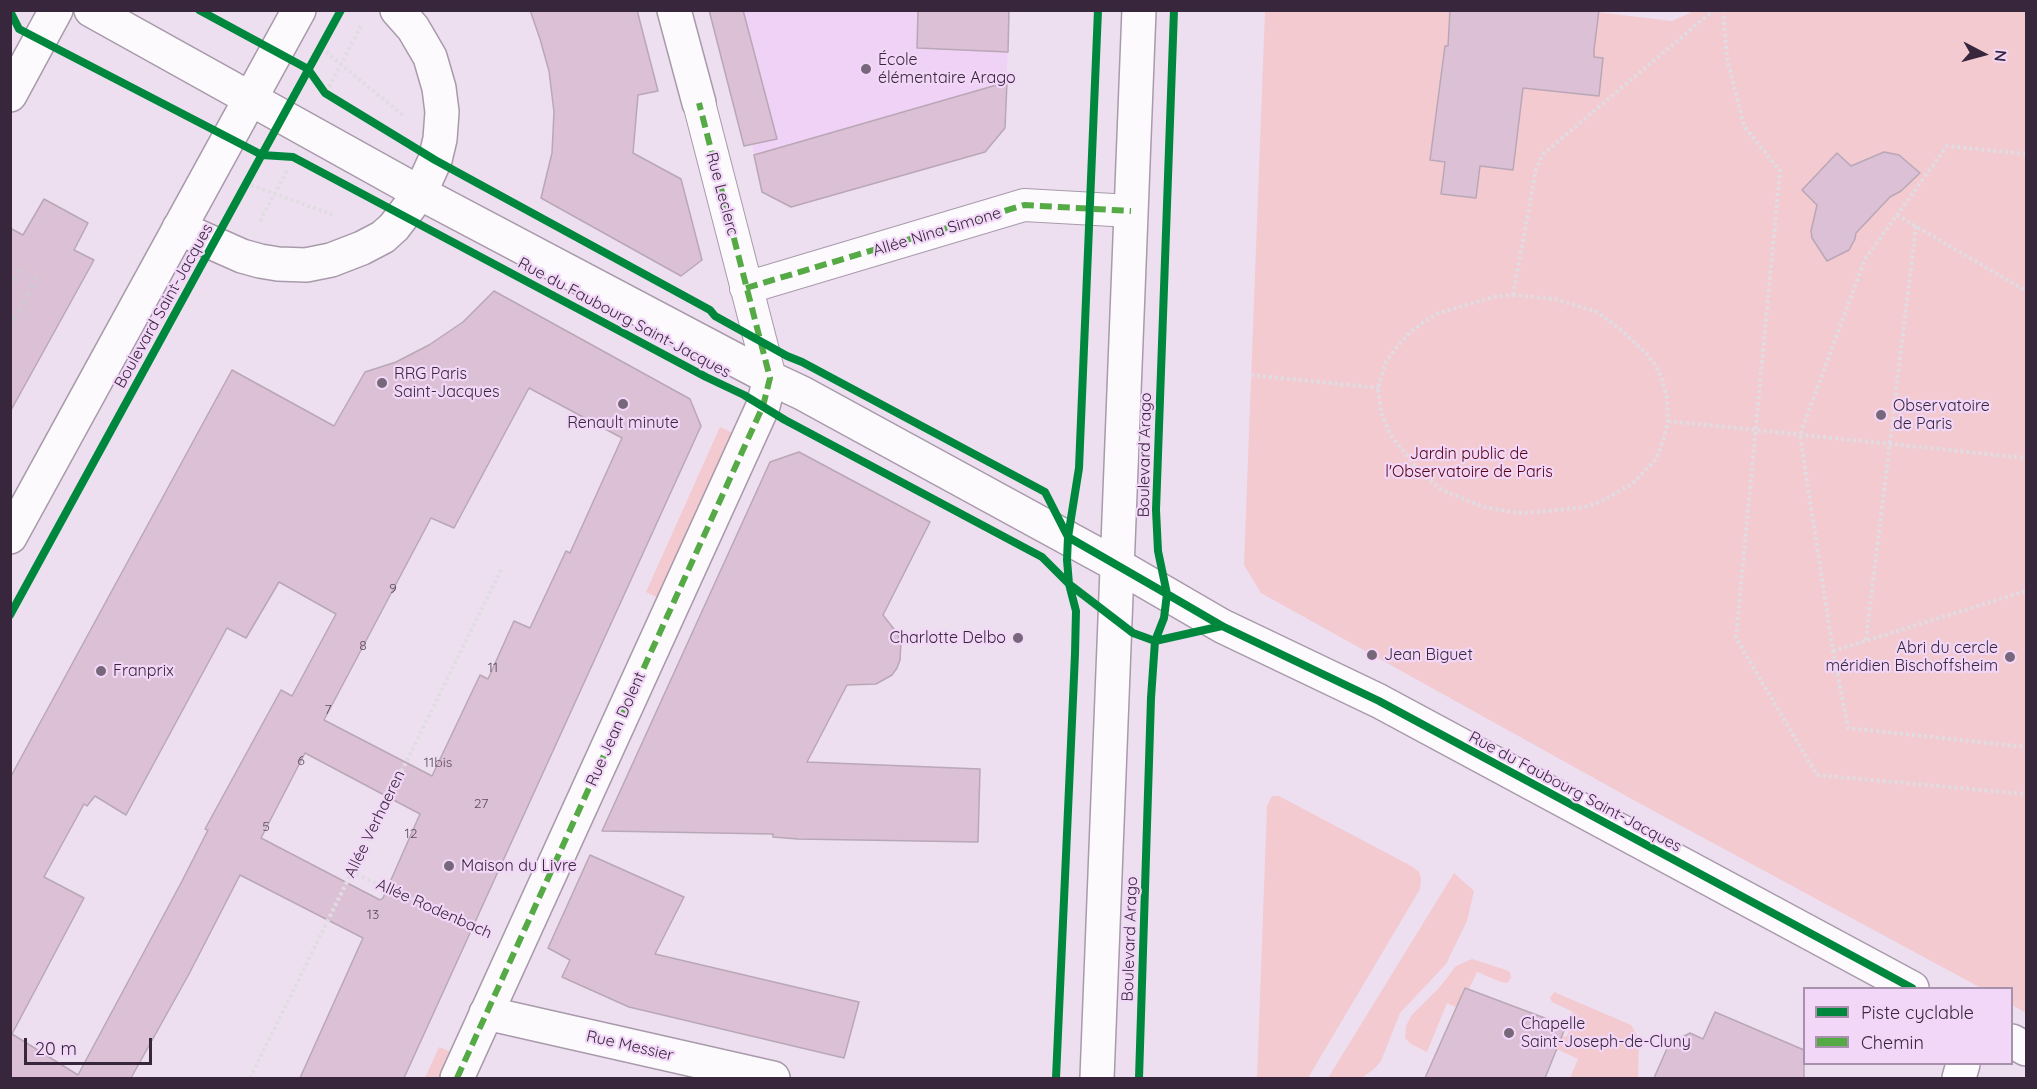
<!DOCTYPE html>
<html>
<head>
<meta charset="utf-8">
<style>
  body { margin:0 }
  #map { position:relative; width:2037px; height:1089px; overflow:hidden; background:#eddff0; font-family:Quicksand,sans-serif }
  canvas { display:block }
  .frame { position:absolute; inset:0; border:12px solid #38273c; pointer-events:none }
  .legend { position:absolute; left:1803px; top:987px; width:210px; height:78px; box-sizing:border-box; background:#f2d7f8; border:2px solid #a891ad; margin:0; padding:8px 10px; list-style:none; font-size:18px; color:#38273c }
  .legend li { display:flex; align-items:center; gap:12px; height:30px }
  .legend b { width:30px; border:2px solid #a891ad }
  .north { position:absolute; left:1953px; top:24px; width:60px; height:60px; -webkit-text-stroke:4px #f2d7f8; paint-order:stroke; rotate:96deg; font-size:16px; font-weight:700; line-height:24px; text-align:center; color:#38273c }
  .north::after { content:''; display:block; margin:auto; width:21px; height:27px; background:#38273c; clip-path:polygon(50% 0,100% 100%,50% 72%,0 100%) }
  .scale { position:absolute; left:24px; top:1038px; width:128px; height:27px; box-sizing:border-box; border:3px solid #38273c; border-top:0; padding-left:8px; font-size:18px; line-height:21px; white-space:nowrap; color:#38273c; -webkit-text-stroke:4px #f2d7f8; paint-order:stroke }
</style>
</head>
<body>
<div id="map">
<canvas width="2037" height="1089"></canvas>
<div class="frame"></div>
<ul class="legend">
<li><b style="height:8px;background:#00873e"></b>Piste cyclable</li>
<li><b style="height:8px;background:#55aa46"></b>Chemin</li>
</ul>
<div class="north">N</div>
<div class="scale">20 m</div>
</div>
<script>
const ctx = document.querySelector('canvas').getContext('2d');
ctx.lineJoin = 'round';
function paint(path, color) { ctx.fillStyle = color; ctx.fill(path, 'evenodd'); }
const shape = rows => new Path2D(rows.map(r => 'M' + r).join(''));
function trace(path, color, width, dash) { ctx.strokeStyle = color; ctx.lineWidth = width; ctx.lineCap = dash ? 'butt' : 'round'; ctx.setLineDash(dash || []); ctx.stroke(path); }
function drawText(font, color, halo, rows, align = 'center') {
  ctx.font = font + ' Quicksand,sans-serif'; ctx.lineWidth = 4.5; ctx.setLineDash([]); ctx.textBaseline = 'middle'; ctx.strokeStyle = halo; ctx.fillStyle = color; for (const [text, x, y, turn = 0] of rows) {
    ctx.save(); ctx.translate(x, y); ctx.rotate((+turn || 0) * Math.PI / 180); ctx.textAlign = isNaN(turn) ? turn : align; if (halo) ctx.strokeText(text, 0, 0); ctx.fillText(text, 0, 0); ctx.restore();
  }
}
paint(shape([
  [709,11,1009,11,1005,128,986,152,791,207,762,192,752,145,744,146]
]), '#efd2f5');
paint(shape([
  [1579,10,1672,21,1690,13,1690,10,2026,11,2026,1013,2012,1005,2012,988,1981,988,1639,803,1261,593,1244,565,1265,11],
  [720,427,733,433,658,598,646,592],
  [1272,796,1279,796,1413,867,1419,872,1421,879,1420,889,1308,1078,1257,1078,1267,806],
  [1454,873,1474,891,1467,921,1446,964,1400,1013,1381,1061,1375,1068,1362,1078,1328,1078],
  [1472,959,1506,970,1510,972,1511,978,1507,983,1501,982,1477,972,1469,989,1464,988,1461,993,1465,995,1460,1009,1447,1003,1427,1052,1411,1044,1405,1038,1406,1026,1411,1016,1439,988,1456,966],
  [1554,992,1631,1025,1639,1039,1638,1078,1570,1078,1578,1059,1557,1049,1562,1036,1566,1037,1569,1031,1564,1029,1573,1012,1552,1002,1550,998],
  [439,1047,451,1052,439,1078,425,1078]
]), '#f2cad0');
const building = shape([
  [530,10,637,10,658,91,638,95,633,153,681,179,702,260,681,276,541,198,552,153,554,112,549,71,540,39,530,10],
  [709,10,743,10,777,139,744,146,709,10],
  [918,10,1009,10,1008,52,917,48,918,10],
  [1450,10,1599,10,1594,50,1594,57,1603,58,1599,96,1523,88,1513,170,1480,166,1476,198,1441,194,1445,162,1430,160,1445,46,1448,46,1450,10],
  [1007,82,1005,128,985,152,791,207,762,192,754,155,1007,82],
  [1884,152,1899,155,1920,173,1901,191,1890,197,1856,233,1855,239,1849,250,1827,261,1812,238,1811,231,1817,205,1802,190,1837,153,1851,166,1884,152],
  [44,199,88,223,74,250,94,260,10,412,10,228,23,235,44,199],
  [494,291,690,399,701,426,404,1078,300,1078,363,938,240,875,189,974,131,1078,10,1078,10,778,232,370,334,426,365,372,396,362,429,345,463,322,494,291],
  [529,388,622,438,570,553,566,551,530,628,514,621,488,679,480,675,432,776,324,720,431,518,454,528,529,388],
  [279,582,336,614,292,696,281,690,205,829,208,830,181,883,78,1075,12,1034,84,898,44,877,84,804,87,806,95,796,126,815,227,628,246,638,279,582],
  [305,753,420,814,383,898,380,900,261,838,305,753],
  [799,452,930,522,883,615,897,633,901,642,900,660,897,668,892,675,876,684,847,685,807,762,980,769,978,842,798,839,773,837,773,834,602,831,770,462,799,452],
  [590,855,684,897,655,954,859,1002,844,1058,629,1007,562,977,570,960,548,948,590,855],
  [1465,988,1566,1026,1545,1078,1425,1078,1465,988],
  [1715,1012,1804,1050,1804,1078,1654,1078,1669,1044,1690,1033,1703,1039,1715,1012]
]);
paint(building, '#dbc0d6');
trace(building, '#b9a7b6', 1.5);
const pedestrian = shape([
  [699,103,770,378],
  [746,288,1024,205,1131,211]
]);
const minor = shape([
  [674,10,699,103],
  [179,228,242,256,260,261,278,264,306,265,331,260,362,248,383,237,394,227,420,193,435,160,440,139,442,112,439,88,430,57,413,28,397,10],
  [1117,565,1222,626,1379,701,1912,988],
  [486,1013,773,1078],
  [2012,1041,2026,1049],
  [457,1078,763,406,770,378],
  [1959,1078,1963,1064]
]);
const secondary = shape([
  [91,10,420,193,770,378,802,393,1117,565],
  [1097,1078,1139,10]
]);
const primary = shape([
  [10,95,56,10],
  [10,537,299,10]
]);
trace(pedestrian, '#a89aab', 34);
trace(minor, '#a89aab', 36);
trace(secondary, '#a89aab', 36);
trace(primary, '#a89aab', 36);
trace(shape([
  [1723,10,1727,58,1744,126,1780,171,1736,638,1817,775,2026,794],
  [326,52,404,116],
  [329,87,362,24],
  [2026,154,1947,146,1865,259,1800,435,1833,651,1848,728,2026,747],
  [251,185,336,216],
  [1897,215,2026,291],
  [260,221,288,169],
  [1513,295,1555,299,1597,312,1620,329,1646,353,1656,366,1662,379,1667,398,1668,421,1664,438,1656,459,1632,484,1600,502,1585,507,1537,512,1519,513,1484,507,1442,490,1420,472,1390,434,1381,412,1378,388,1386,362,1397,347,1410,332,1436,314,1493,297,1513,295],
  [1513,295,1536,169,1543,154,1714,10],
  [1251,375,1378,388],
  [1668,421,2026,458],
  [1866,640,1916,226],
  [1833,651,2026,591],
  [351,872,483,931],
  [250,1078,501,570]
]), '#e0dce2', 4, [3, 3]);
trace(pedestrian, '#fcfafd', 32);
trace(minor, '#fcfafd', 33);
trace(secondary, '#fcfafd', 33);
trace(primary, '#fcfafd', 33);
trace(shape([
  [10,288,22,266],
  [10,327,39,273]
]), '#cfcbd1', 4.5, [3, 6]);
trace(shape([
  [746,288,1024,205,1131,211],
  [457,1078,763,406,770,378,699,103]
]), '#55aa46', 6, [12, 6]);
trace(shape([
  [199,10,308,69,325,93,435,160,710,310,715,316,787,356,802,362,1045,492,1068,537,1167,594,1222,626,1379,701,1912,988],
  [10,11,19,29,262,155,293,157,706,377,744,395,785,420,1042,557,1069,584,1133,633,1155,641,1222,626],
  [10,615,341,10],
  [1056,1078,1075,654,1076,611,1069,584,1067,560,1068,537,1079,468,1098,10],
  [1139,1078,1151,698,1155,641,1164,618,1167,594,1158,551,1156,510,1174,10]
]), '#00873e', 8);
for (const [x, y, r, color] of [
  [866,69,6,"#77677b"],
  [382,383,6,"#77677b"],
  [623,404,6,"#77677b"],
  [1881,415,6,"#77677b"],
  [1018,638,6,"#77677b"],
  [1372,655,6,"#77677b"],
  [2010,657,6,"#77677b"],
  [101,671,6,"#77677b"],
  [449,866,6,"#77677b"],
  [1509,1033,6,"#77677b"]
]) { const dot = new Path2D(); dot.arc(x, y, r, 0, 2 * Math.PI); ctx.fillStyle = color; ctx.fill(dot); trace(dot, '#f2d7f8', 2); }
drawText('14px', '#614d62', null, [
  ["9",393,589],
  ["8",363,646],
  ["11",493,668],
  ["7",328,710],
  ["6",301,761],
  ["11bis",438,763],
  ["27",481,804],
  ["5",266,827],
  ["12",411,834],
  ["13",373,915]
]);
drawText('16px', '#38273c', '#f2d7f8', [
  ["École",878,60],
  ["élémentaire Arago",878,78],
  ["RRG Paris",394,374],
  ["Saint-Jacques",394,392],
  ["Observatoire",1893,406],
  ["de Paris",1893,424],
  ["Renault minute",623,423,"center"],
  ["Charlotte Delbo",1006,638,"right"],
  ["Abri du cercle",1998,648,"right"],
  ["méridien Bischoffsheim",1998,666,"right"],
  ["Jean Biguet",1384,655],
  ["Franprix",113,671],
  ["Maison du Livre",461,866],
  ["Chapelle",1521,1024],
  ["Saint-Joseph-de-Cluny",1521,1042]
], 'left');
drawText('16px', '#38273c', '#f2d7f8', [
  ["Rue Leclerc",722,194,75],
  ["Allée Nina Simone",937,232,-17],
  ["Boulevard Saint-Jacques",164,306,-61],
  ["Rue du Faubourg Saint-Jacques",624,318,28],
  ["Boulevard Arago",1145,455,-89],
  ["Rue Jean Dolent",616,729,-66],
  ["Rue du Faubourg Saint-Jacques",1575,792,28],
  ["Allée Verhaeren",375,824,-64],
  ["Allée Rodenbach",434,909,24],
  ["Boulevard Arago",1130,939,-88],
  ["Rue Messier",630,1046,13]
]);
drawText('16px', '#560212', '#f2d7f8', [
  ["Jardin public de",1469,454],
  ["l'Observatoire de Paris",1469,472]
]);
</script>
</body>
</html>
